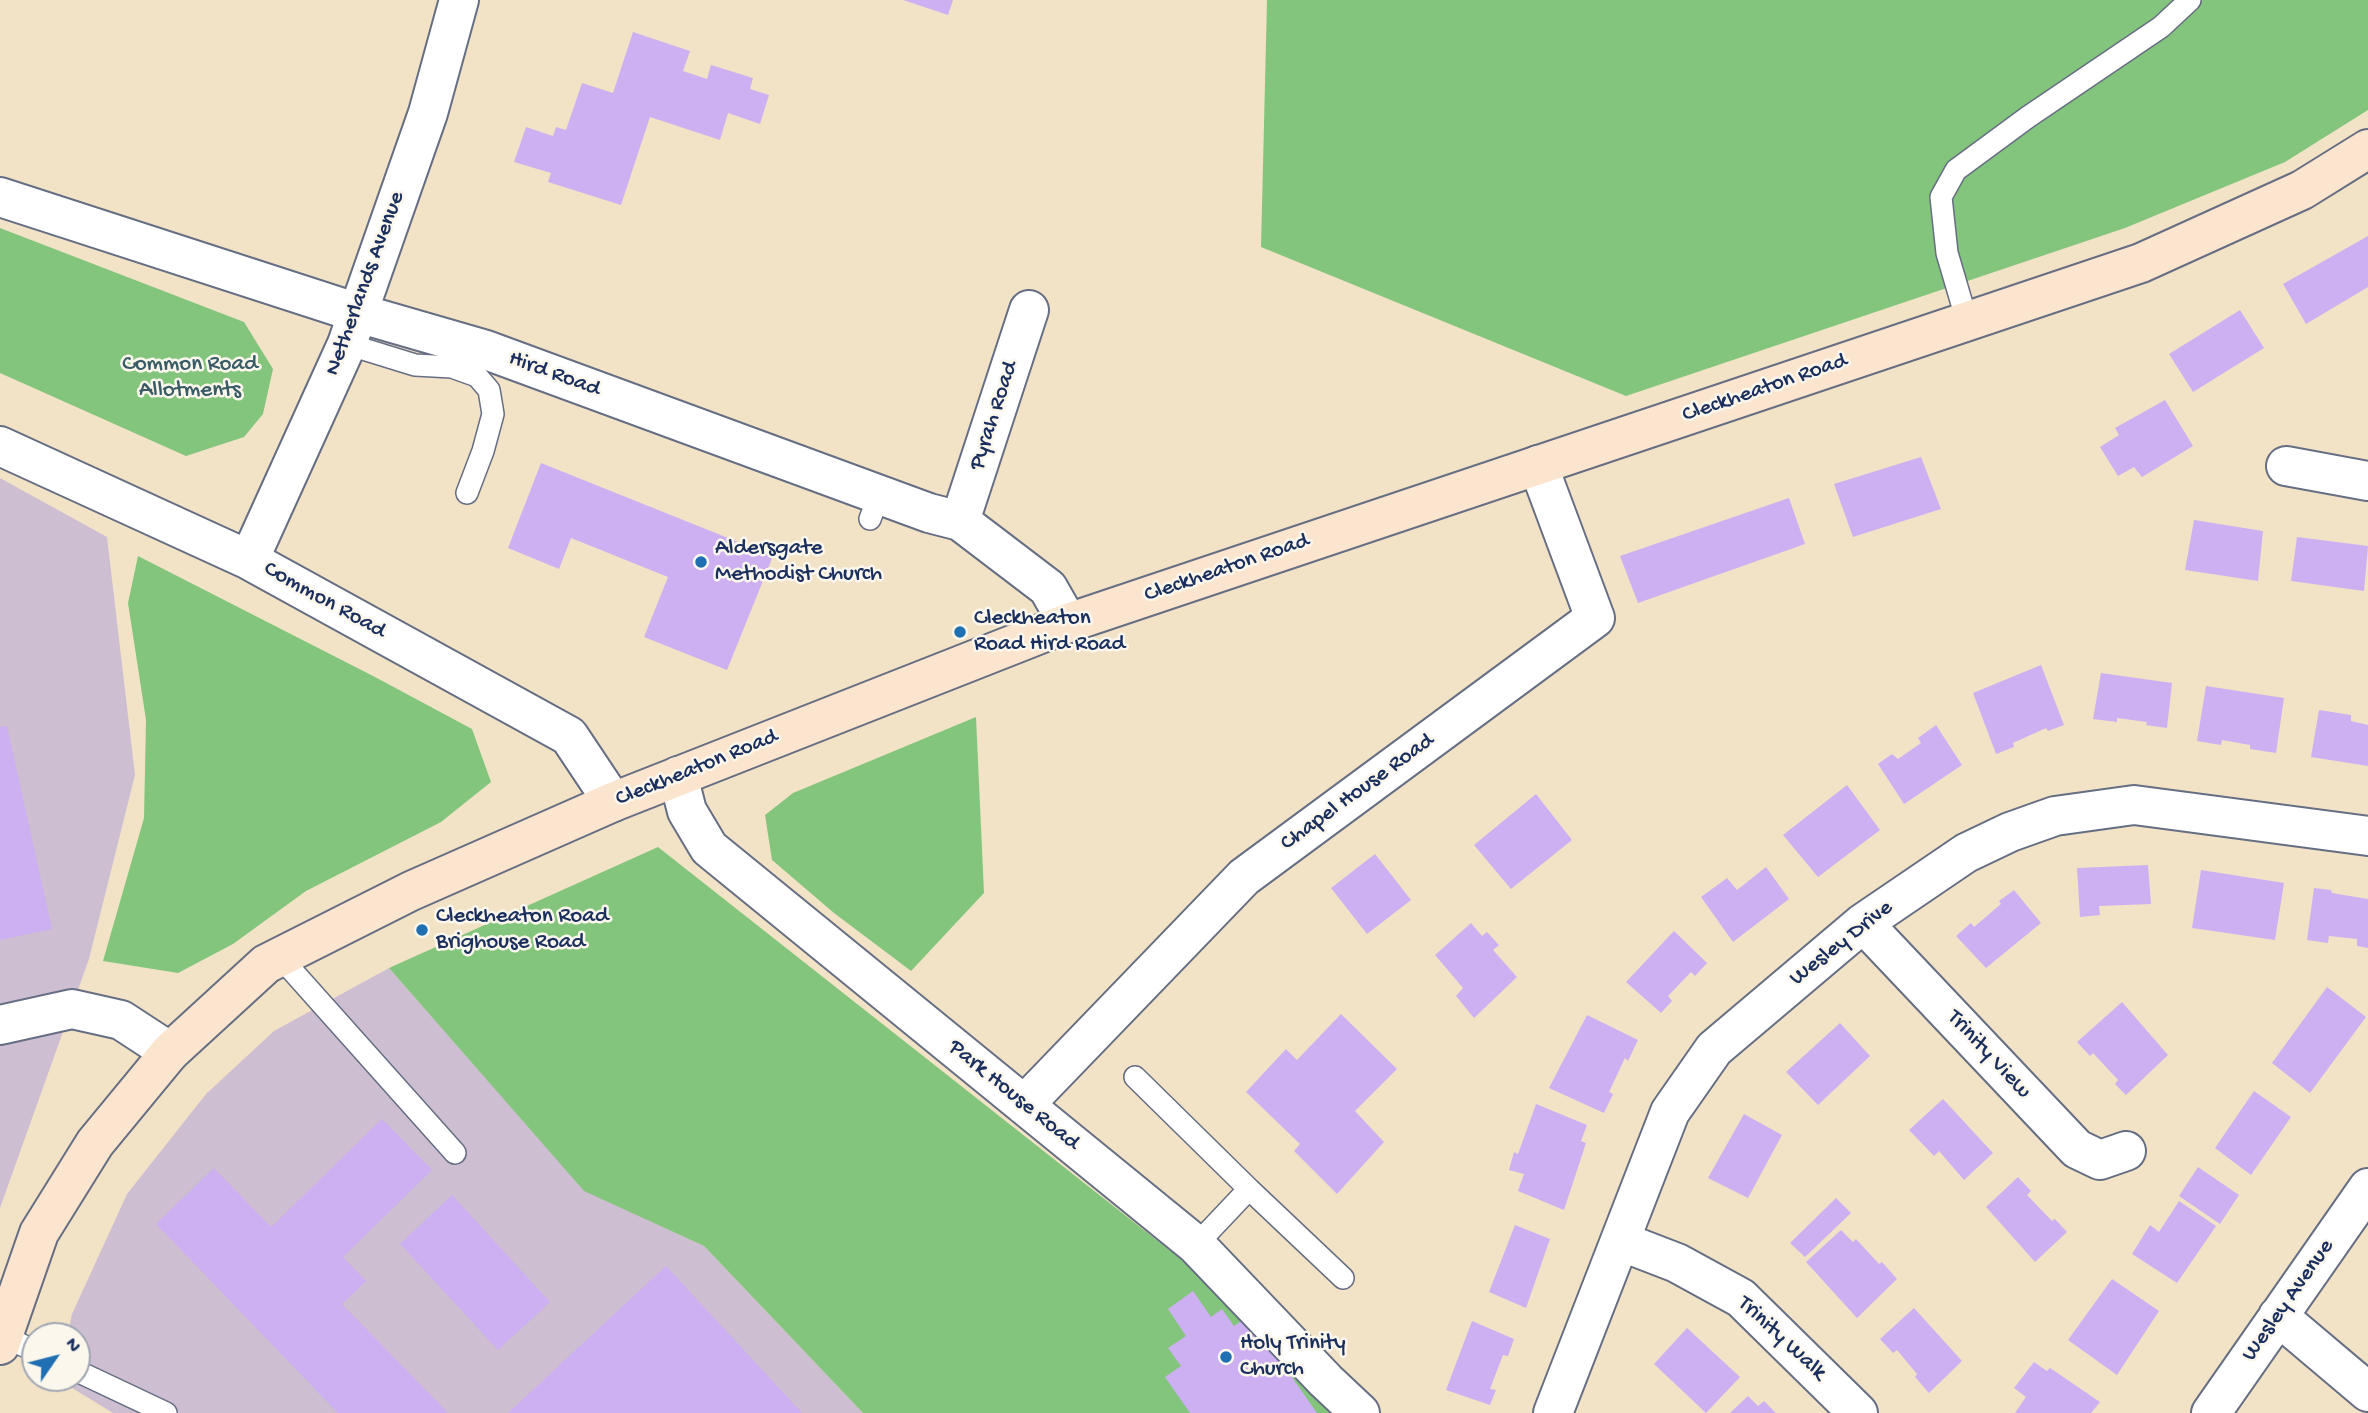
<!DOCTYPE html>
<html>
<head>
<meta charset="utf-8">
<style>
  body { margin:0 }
  #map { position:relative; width:2368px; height:1413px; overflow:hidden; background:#f2e3c7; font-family:"Gochi Hand",sans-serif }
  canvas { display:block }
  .north { position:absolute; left:21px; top:1322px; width:70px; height:70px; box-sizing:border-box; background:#fbf7ec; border:2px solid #a1a7b3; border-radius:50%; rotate:55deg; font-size:19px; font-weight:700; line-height:28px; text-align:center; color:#1b2f5e }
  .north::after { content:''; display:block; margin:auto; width:24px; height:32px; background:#1f6fb2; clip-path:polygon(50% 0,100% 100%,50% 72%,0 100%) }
</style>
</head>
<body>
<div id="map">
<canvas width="2368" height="1413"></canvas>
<div class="north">N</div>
</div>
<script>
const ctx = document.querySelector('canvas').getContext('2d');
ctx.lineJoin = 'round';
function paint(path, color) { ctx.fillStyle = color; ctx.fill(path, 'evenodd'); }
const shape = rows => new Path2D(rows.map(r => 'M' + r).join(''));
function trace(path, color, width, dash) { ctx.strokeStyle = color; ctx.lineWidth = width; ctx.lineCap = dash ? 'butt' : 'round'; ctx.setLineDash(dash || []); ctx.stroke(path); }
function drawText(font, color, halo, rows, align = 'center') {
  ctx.font = font + ' "Gochi Hand",sans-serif'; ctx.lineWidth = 5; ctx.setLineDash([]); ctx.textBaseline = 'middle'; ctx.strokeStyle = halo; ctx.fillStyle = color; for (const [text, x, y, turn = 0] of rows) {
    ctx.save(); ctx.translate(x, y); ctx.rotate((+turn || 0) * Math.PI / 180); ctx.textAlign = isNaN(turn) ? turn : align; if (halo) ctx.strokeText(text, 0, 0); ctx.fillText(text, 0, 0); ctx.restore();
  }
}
paint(shape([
  [0,478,107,537,135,775,89,959,0,1208],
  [389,968,584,1190,704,1246,863,1413,113,1413,59,1380,59,1378,77,1378,77,1336,67,1336,72,1314,127,1194,206,1094,274,1031]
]), '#cebed2');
paint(shape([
  [1267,0,2368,0,2368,110,2285,162,2125,228,1626,396,1261,247],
  [0,228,244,322,273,369,263,414,244,437,186,456,0,373],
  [138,556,375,677,472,729,491,782,441,822,306,891,233,944,178,973,103,961,144,818,146,720,128,603],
  [976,717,984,893,911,971,834,913,772,860,765,815,793,793],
  [658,847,1192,1268,1337,1413,863,1413,704,1246,584,1191,389,968]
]), '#84c57d');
paint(shape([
  [903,0,953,0,948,15],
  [633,32,690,51,683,71,707,79,711,65,753,78,750,89,769,95,760,124,728,113,720,140,650,117,621,205,548,182,551,173,514,162,526,127,553,136,556,127,566,130,582,83,613,93],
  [2368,236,2368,287,2306,324,2283,284],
  [2240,310,2264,348,2193,392,2169,354],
  [2165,400,2193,446,2142,477,2134,467,2118,476,2100,447,2119,435,2115,428],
  [1921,457,1941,509,1853,537,1834,484],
  [541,463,773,556,727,670,644,637,668,577,571,538,559,569,508,548],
  [1789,498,1805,544,1638,603,1620,556],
  [2194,520,2263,531,2258,581,2185,570],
  [2297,537,2368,546,2364,591,2291,581],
  [2041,665,2064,725,2048,731,2046,728,2013,743,2014,747,1996,754,1973,693],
  [2101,673,2172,683,2167,728,2146,725,2147,722,2117,718,2117,722,2093,719],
  [2206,686,2284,698,2276,753,2250,749,2250,745,2222,740,2221,745,2197,741],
  [2319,710,2351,715,2351,721,2368,725,2368,766,2311,757],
  [1936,725,1962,765,1904,804,1878,764,1892,754,1898,759,1921,743,1918,738],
  [7,726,52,929,0,940,0,727],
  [1847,785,1880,830,1818,877,1783,835],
  [1536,794,1572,840,1511,889,1474,845],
  [1375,854,1411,900,1367,934,1331,888],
  [2148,865,2151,904,2099,906,2100,915,2080,917,2077,868],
  [1766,867,1789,899,1733,942,1701,897,1727,878,1737,890],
  [2201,870,2284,883,2275,940,2192,928],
  [2314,888,2331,890,2332,893,2368,899,2368,948,2357,946,2357,939,2329,936,2328,943,2307,940],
  [2014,890,2041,923,1986,968,1956,936,1971,923,1974,927,2001,904,1999,901],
  [1471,923,1482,936,1487,932,1499,945,1493,950,1517,977,1474,1018,1456,996,1463,988,1435,955],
  [1674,931,1707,963,1695,976,1691,972,1668,996,1672,1001,1661,1013,1626,982],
  [2327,987,2366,1017,2310,1093,2272,1063],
  [2122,1002,2168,1055,2126,1095,2115,1084,2118,1080,2093,1053,2090,1056,2077,1042],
  [1341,1014,1397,1069,1355,1111,1384,1142,1337,1194,1294,1151,1300,1144,1246,1092,1286,1049,1297,1060],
  [1587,1015,1638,1040,1628,1061,1625,1058,1609,1092,1613,1094,1604,1113,1549,1088],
  [1840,1023,1870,1056,1818,1105,1786,1072],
  [2254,1091,2291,1117,2251,1175,2215,1148],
  [1943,1099,1993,1153,1964,1180,1939,1151,1934,1156,1909,1130],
  [1536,1104,1587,1125,1581,1141,1586,1143,1564,1210,1518,1191,1524,1174,1509,1170,1514,1152,1518,1154],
  [1744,1114,1782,1135,1748,1198,1708,1178],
  [382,1119,432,1170,343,1257,366,1281,342,1304,448,1413,338,1413,156,1224,214,1168,271,1227],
  [2198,1167,2239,1195,2220,1224,2179,1196],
  [2018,1177,2031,1191,2027,1195,2052,1221,2055,1219,2067,1232,2035,1262,1986,1207],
  [452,1195,550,1302,498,1350,400,1244],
  [1836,1198,1851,1213,1805,1257,1790,1243],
  [2179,1201,2216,1226,2177,1283,2132,1254,2150,1225,2159,1232],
  [1515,1225,1550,1239,1526,1308,1489,1292],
  [1841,1230,1853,1242,1856,1239,1879,1264,1882,1262,1897,1279,1857,1318,1806,1262],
  [666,1266,802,1413,508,1413],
  [2112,1279,2159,1311,2117,1375,2068,1340],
  [1193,1291,1211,1317,1222,1309,1234,1326,1249,1316,1317,1413,1190,1413,1165,1377,1181,1366,1168,1348,1186,1336,1168,1309],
  [1914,1308,1962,1361,1929,1393,1915,1377,1917,1374,1897,1350,1893,1353,1880,1339],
  [1472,1321,1514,1339,1508,1356,1503,1355,1490,1389,1496,1390,1490,1405,1446,1390],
  [1687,1328,1740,1377,1706,1413,1654,1364],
  [2034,1362,2047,1371,2050,1368,2100,1402,2091,1413,2015,1413,2026,1397,2014,1388],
  [1748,1396,1758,1406,1764,1401,1776,1413,1730,1413]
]), '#cdb0f2');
const lane = shape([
  [1967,321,1947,253,1941,197,1956,170,2028,117,2161,27,2190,0],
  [347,344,415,365,452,367,477,376,489,390,493,414,483,451,467,493],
  [870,519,879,495],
  [280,957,455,1153],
  [1135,1077,1249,1189,1196,1245],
  [1249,1189,1343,1278],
  [3,1336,35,1351],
  [77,1371,166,1413]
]);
const street = shape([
  [0,197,358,313,486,350,929,513,960,521,1048,588,1068,623],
  [0,446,249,560,569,736,613,802],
  [2286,466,2368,481],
  [960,521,1029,310],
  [249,560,347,344,428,113,459,0],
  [678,776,687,811,709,848,1196,1245,1326,1381,1360,1413],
  [1863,923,2077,1149,2100,1160,2126,1151],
  [0,1025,72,1009,121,1020,170,1052],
  [1024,1105,1244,877,1595,618,1538,465],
  [1620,1241,1677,1263,1741,1298,1858,1413],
  [2278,1316,2368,1392],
  [1553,1413,1670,1112,1714,1049,1863,923,1966,853,2010,832,2055,816,2134,805,2368,836],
  [2211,1413,2368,1188]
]);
const secondary = shape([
  [0,1345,39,1233,95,1143,170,1052,266,964,411,891,613,802,1068,623,2141,263,2302,190,2368,149]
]);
trace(lane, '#666e83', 24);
trace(street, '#666e83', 42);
trace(secondary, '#666e83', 42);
trace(lane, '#fff', 21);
trace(street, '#fff', 38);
trace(secondary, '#fce5cf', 38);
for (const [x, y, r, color] of [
  [701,562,7,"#1f6fb2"],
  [960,632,7,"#1f6fb2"],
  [422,930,7,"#1f6fb2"],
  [1226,1357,7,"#1f6fb2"]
]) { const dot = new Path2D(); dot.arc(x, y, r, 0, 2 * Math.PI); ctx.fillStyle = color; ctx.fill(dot); trace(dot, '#fbf7ec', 2.5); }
drawText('23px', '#1b2f5e', '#fbf7ec', [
  ["Netherlands Avenue",366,284,-70],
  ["Hird Road",554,375,20],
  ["Cleckheaton Road",1765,389,-19],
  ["Pyrah Road",995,416,-72],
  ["Cleckheaton Road",1227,569,-19],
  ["Common Road",324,601,29],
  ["Cleckheaton Road",697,769,-22],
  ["Chapel House Road",1358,793,-36],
  ["Wesley Drive",1842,944,-38],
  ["Trinity View",1988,1055,47],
  ["Park House Road",1013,1096,39],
  ["Wesley Avenue",2289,1301,-55],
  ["Trinity Walk",1781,1339,43]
]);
drawText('23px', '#3a5c67', '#fbf7ec', [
  ["Common Road",190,365],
  ["Allotments",190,391]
]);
drawText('23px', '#1b2f5e', '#fbf7ec', [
  ["Aldersgate",715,549],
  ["Methodist Church",715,575],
  ["Cleckheaton",974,619],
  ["Road Hird Road",974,645],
  ["Cleckheaton Road",436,917],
  ["Brighouse Road",436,943],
  ["Holy Trinity",1240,1344],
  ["Church",1240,1370]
], 'left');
</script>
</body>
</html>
